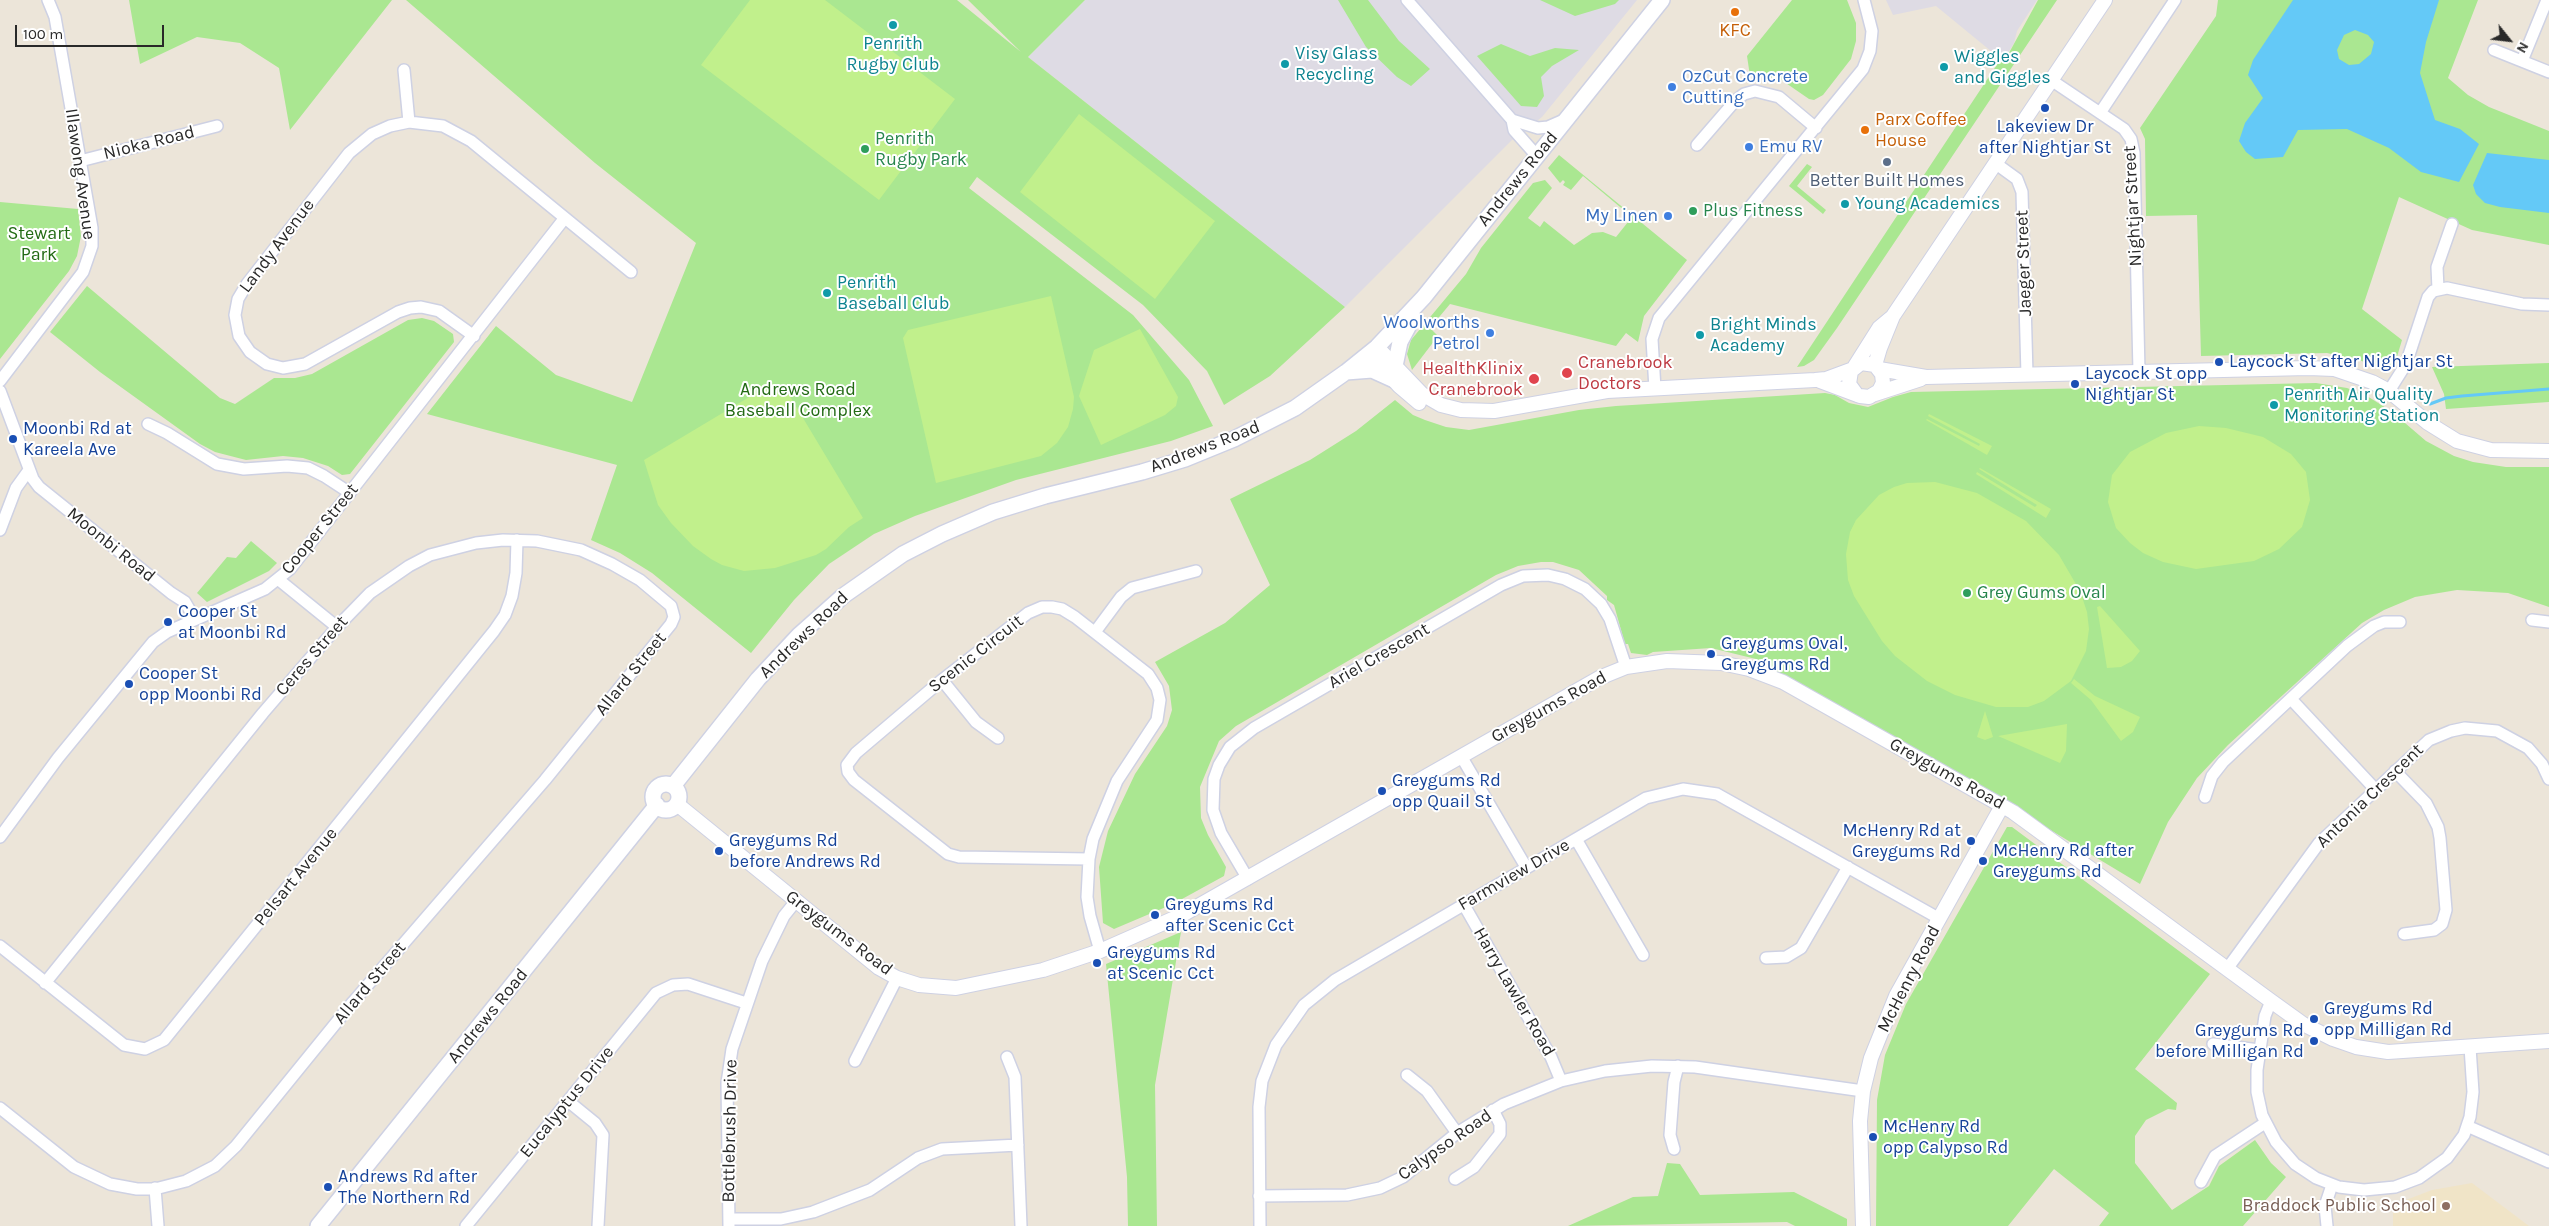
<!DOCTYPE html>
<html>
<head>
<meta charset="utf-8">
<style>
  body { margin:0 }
  #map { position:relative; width:2549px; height:1226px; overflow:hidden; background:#ece5d9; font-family:Karla,sans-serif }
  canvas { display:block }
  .north { position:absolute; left:2484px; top:15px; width:50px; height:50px; -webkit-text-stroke:4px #fff; paint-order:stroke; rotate:119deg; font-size:14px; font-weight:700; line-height:20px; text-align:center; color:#292929 }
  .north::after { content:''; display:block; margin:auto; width:18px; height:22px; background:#292929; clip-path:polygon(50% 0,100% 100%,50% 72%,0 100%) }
  .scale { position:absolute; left:15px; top:25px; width:149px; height:22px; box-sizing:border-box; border:2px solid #292929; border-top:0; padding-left:6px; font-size:15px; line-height:18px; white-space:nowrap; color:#292929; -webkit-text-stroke:4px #fff; paint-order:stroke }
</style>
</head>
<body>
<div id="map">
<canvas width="2549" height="1226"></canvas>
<div class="north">N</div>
<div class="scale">100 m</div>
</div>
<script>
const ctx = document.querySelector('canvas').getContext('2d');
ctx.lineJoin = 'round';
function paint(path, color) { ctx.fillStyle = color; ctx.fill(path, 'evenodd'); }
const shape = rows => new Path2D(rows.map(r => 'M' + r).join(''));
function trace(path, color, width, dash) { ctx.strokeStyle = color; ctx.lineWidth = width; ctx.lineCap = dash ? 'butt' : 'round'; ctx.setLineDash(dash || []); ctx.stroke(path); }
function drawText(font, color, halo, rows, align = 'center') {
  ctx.font = font + ' Karla,sans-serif'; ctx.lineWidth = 4; ctx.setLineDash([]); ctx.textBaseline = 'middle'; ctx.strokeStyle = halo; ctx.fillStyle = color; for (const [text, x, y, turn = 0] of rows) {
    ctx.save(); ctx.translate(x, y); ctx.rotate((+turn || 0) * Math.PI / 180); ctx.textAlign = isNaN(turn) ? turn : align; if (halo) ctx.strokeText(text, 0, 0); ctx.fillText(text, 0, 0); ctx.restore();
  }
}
paint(shape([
  [1085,0,1637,0,1542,117,1512,140,1345,307,1028,57],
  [1886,0,2037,0,2017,31,2014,43,2003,61,1936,6,1893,15]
]), '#dedbe4');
paint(shape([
  [2472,1183,2529,1226,2393,1226,2393,1205,2432,1190]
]), '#f0e4c7');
paint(shape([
  [129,0,392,0,290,130,279,68,240,43,197,37,140,64],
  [406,0,957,0,1021,52,968,0,1085,0,1028,57,1345,307,1270,376,1224,405,1207,371,1143,305,977,177,969,188,1133,315,1189,380,1213,426,1171,441,1016,480,915,516,874,534,829,564,794,600,751,653,652,573,620,553,591,540,617,465,427,414,496,326,556,375,632,402,696,243,595,163],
  [1338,0,1368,0,1399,41,1430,69,1411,86,1397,77,1366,47],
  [1540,0,1619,0,1615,4,1575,16],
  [1792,0,1847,0,1856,23,1856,41,1851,59,1823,95,1814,100,1809,99,1780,79,1764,76,1750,76,1747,56],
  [2038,0,2057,0,1837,328,1814,360,1804,366,1797,367,2000,60,2004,62],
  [2218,0,2478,0,2448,78,2468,95,2489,107,2549,131,2549,245,2472,230,2399,197,2362,309,2402,340,2396,360,2389,369,2385,370,2359,360,2327,353,2201,356,2197,215,2146,216,2145,139,2140,128,2216,16],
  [1501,44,1530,56,1555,48,1579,50,1552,66,1541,77,1544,96,1537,107,1521,106,1477,56],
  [1559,155,1687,260,1644,316,1638,342,1626,333,1616,346,1450,304,1430,328,1438,336,1412,370,1407,354,1411,340,1466,274,1481,248,1533,183,1545,180,1552,188,1528,218,1540,227,1544,221,1574,245,1592,233,1603,232,1616,237,1632,217,1583,176,1571,190,1563,185,1565,182,1563,180,1560,183,1548,168],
  [1807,164,1812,167,1797,186,1826,210,1823,214,1789,186],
  [0,202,78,209,81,236,77,256,69,271,0,359],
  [87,286,220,398,235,404,274,378,295,378,312,374,408,320,422,318,434,321,453,334,454,342,350,474,342,475,328,466,303,458,283,456,246,460,215,452,200,444,100,372,50,332],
  [2549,363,2549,402,2446,409,2444,394,2432,367],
  [2316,383,2347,388,2367,396,2391,411,2426,441,2454,456,2473,462,2506,467,2549,467,2549,607,2508,593,2457,590,2415,597,2384,610,2362,623,2228,745,2197,778,2168,822,2140,884,2009,805,1756,659,1711,648,1653,652,1647,655,1631,653,1628,644,1625,644,1614,605,1607,600,1607,596,1579,570,1553,562,1541,562,1518,566,1496,575,1236,726,1219,741,1200,787,1201,818,1208,835,1226,867,1224,876,1173,904,1114,929,1103,923,1099,867,1108,831,1135,774,1167,726,1172,710,1169,686,1155,662,1225,623,1270,585,1230,499,1310,460,1356,431,1395,400,1413,415,1425,420,1446,427,1469,430,1579,410,1616,406,1825,393,1835,395,1849,403,1868,407,1893,397,1911,392],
  [251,541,277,563,269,571,207,602,197,593,227,557,236,558],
  [2007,827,2012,827,2210,974,2135,1069,2177,1103,2176,1110,2168,1109,2146,1120,2135,1136,2135,1163,2172,1210,2209,1186,2219,1166,2255,1140,2271,1163,2286,1177,2243,1226,2099,1226,2109,1213,2054,1169,2008,1226,1876,1226,1877,1100,1885,1055,1906,1004],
  [1181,932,1155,1085,1157,1226,1128,1226,1127,1177,1106,964],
  [1667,1163,1680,1164,1700,1195,1794,1192,1847,1219,1847,1226,1795,1226,1787,1222,1568,1226,1633,1197,1658,1196]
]), '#aae791');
paint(shape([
  [750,0,825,0,955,99,879,200,701,65],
  [1079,114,1215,221,1155,299,1020,192],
  [1051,296,1074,397,1073,409,1068,427,1057,443,1041,456,936,483,903,338,908,330],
  [1140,329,1178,397,1176,406,1165,415,1101,445,1079,396,1094,350],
  [771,384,785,388,863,518,849,527,826,549,816,555,775,568,744,571,722,565,711,559,693,546,671,523,658,505,644,460],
  [1929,414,1992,446,1987,455,1926,420,1927,419,1979,446,1980,444,1928,416],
  [2199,426,2226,428,2263,437,2291,454,2306,472,2310,500,2302,527,2279,549,2254,561,2196,569,2163,562,2143,553,2130,543,2116,528,2108,502,2112,475,2130,452,2166,433],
  [1980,468,2051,509,2046,518,1976,474,1977,472,2035,507,2037,505,1979,469],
  [1935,482,1977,493,2026,521,2059,555,2080,591,2087,612,2089,629,2086,651,2071,681,2044,701,2028,707,1996,707,1955,695,1927,681,1895,656,1882,641,1854,596,1848,580,1846,554,1850,532,1856,520,1879,495,1894,487,1907,483],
  [2100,606,2140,651,2132,661,2121,667,2107,668,2097,607],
  [2074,679,2095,696,2140,717,2133,732,2121,741,2091,700,2071,683],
  [1985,711,1993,737,1985,740,1977,737],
  [2067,724,2066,751,2060,763,1998,736]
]), '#c1f08c');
paint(shape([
  [2293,0,2439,0,2426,42,2420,73,2435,120,2460,129,2479,144,2459,182,2421,172,2389,148,2347,129,2298,130,2283,157,2255,159,2246,152,2239,141,2245,123,2263,98,2248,75,2253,60],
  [2355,30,2368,35,2374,42,2371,54,2359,64,2349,65,2339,59,2337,50,2344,35],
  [2487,153,2549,160,2549,213,2500,207,2485,203,2476,194,2473,185]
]), '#64c9f7');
trace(shape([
  [2430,404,2446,398,2462,396,2549,389]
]), '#64c9f7', 3);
const minor = shape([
  [1407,0,1512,120,1514,130,1537,156],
  [2494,50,2549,72],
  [2522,61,2547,0],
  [404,70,409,122],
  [2051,80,2124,129,2131,139,2134,153,2139,372],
  [2100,113,2175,0],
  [1512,120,1538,128,1548,127,1564,120],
  [1697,145,1735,101,1744,94,1755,91,1779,97,1816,128],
  [80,161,217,126],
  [1995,163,2017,179,2022,192,2027,375],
  [2438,289,2437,267,2452,224],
  [474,336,439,311,421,307,410,308,398,312,305,364,283,368,267,364,250,352,239,336,235,315,238,299,247,284,349,153,372,134,390,126,409,122,443,126,471,141,631,272],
  [0,381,83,272,92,246,92,228,55,17,48,0],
  [1655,389,1652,339,1659,318,1863,69,1870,51,1872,31,1864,0],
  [0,391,33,479,39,487,171,593,185,602,195,619],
  [2389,391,2406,364,2428,297,2433,291,2447,288,2522,304,2549,305],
  [148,424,167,433,217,464,244,469,287,466,308,468,324,476,350,493],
  [0,530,16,488,29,470],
  [279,580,337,627],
  [2532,620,2549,622],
  [1095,632,1121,597,1132,588,1196,571],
  [942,680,976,722,998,738],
  [2291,699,2375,789],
  [1461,756,1526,867],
  [2395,771,2426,803,2438,827,2440,838,2446,910,2442,924,2434,930,2404,934],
  [2205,797,2212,776,2223,762,2347,646,2374,626,2384,622,2400,622],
  [0,837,58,758,153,642,167,632,265,589,290,569,564,219],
  [1576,839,1643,955],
  [1089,859,959,857,948,854,854,780,848,772,847,765,856,753,942,680,1028,613,1042,607,1052,607,1062,609,1075,617,1148,674,1157,688,1160,700,1157,720,1117,781,1093,839,1089,859,1087,897,1090,916,1100,951],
  [1248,879,1221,833,1213,810,1214,779,1219,765,1230,747,1254,728,1501,585,1523,576,1548,575,1565,579,1585,589,1601,604,1610,619,1626,667],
  [1464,905,1551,1057,1561,1081],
  [0,946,124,1045,145,1049,164,1040,494,631,505,615,512,596,516,573,517,540],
  [1766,958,1786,957,1801,948,1848,867],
  [2227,969,2319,843,2429,740,2451,731,2465,728,2497,731,2528,748,2542,764,2549,779],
  [2271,1001,2265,1016,2257,1070,2257,1092,2262,1115,2276,1142,2295,1164,2316,1178,2339,1187,2364,1190,2395,1187,2419,1178,2447,1158,2464,1135,2470,1117,2473,1092,2470,1047],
  [2213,1044,2259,1050],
  [1007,1057,1015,1077,1021,1226],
  [855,1061,897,978],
  [1407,1075,1427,1091,1457,1133],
  [568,1101,595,1123,603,1135,598,1226],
  [0,1108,74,1167,110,1184,137,1189,155,1189,186,1181,215,1166,236,1146,353,1002,545,780,671,624,674,617,671,606,640,580,612,564,581,550,537,541,503,540,476,543,430,555,409,566,370,593,337,627,263,713,45,983],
  [2467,1126,2549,1162],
  [1674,1149,1670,1135,1674,1082,1678,1066],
  [1455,1179,1474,1167,1500,1134,1500,1124,1493,1110],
  [2201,1182,2215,1156,2265,1123],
  [155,1188,158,1226],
  [1259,1196,1347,1195,1380,1188,1403,1177,1457,1133,1504,1104,1561,1081,1605,1071,1652,1066,1695,1067,1863,1091],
  [729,1219,781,1219,813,1212,870,1190,918,1158,942,1149,1018,1145],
  [466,1226,656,993,673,985,688,984,746,1003],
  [729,1226,727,1083,732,1049,762,961,784,916,796,901],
  [1260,1226,1259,1107,1262,1081,1276,1045,1304,1005,1335,980,1646,798,1683,789,1717,794,1940,919],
  [2327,1226,2325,1206,2332,1185]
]);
const tertiary = shape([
  [1377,347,1422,394,1441,405,1461,410,1494,411,1607,391,1815,380,1826,379,1853,369],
  [1370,353,1399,386,1419,403],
  [1875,365,1880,348,1893,316,2105,0],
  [1855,366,1879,328,1891,318],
  [1879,369,1926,377,2308,368,2334,369,2372,382,2389,391,2428,423,2457,441,2491,450,2549,451],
  [1820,381,1860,396,1869,397,1879,391,1883,383,1882,374,1875,365,1861,363,1851,371,1849,384,1857,395],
  [1875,394,1921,379],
  [677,804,879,968,897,978,919,985,956,988,1043,970,1100,951,1184,914,1599,678,1626,667,1667,661,1721,663,1749,669,1783,682,2013,812,2271,1001,2303,1024,2333,1039,2356,1047,2388,1052,2549,1041],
  [1863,1226,1860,1121,1863,1091,1871,1058,1896,996,2002,806]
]);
const secondary = shape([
  [1395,366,1400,342,1413,318],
  [1346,372,1372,370,1394,380],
  '653 797a13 13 0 1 1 26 0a13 13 0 1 1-26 0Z',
  [673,786,758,679,799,635,843,596,903,554,942,534,993,512,1045,496,1142,472,1185,459,1234,439,1295,408,1346,372,1377,347,1424,297,1662,0],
  [318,1226,657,805]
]);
trace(minor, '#ced1e3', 14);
trace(tertiary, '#ced1e3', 16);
trace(secondary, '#ced1e3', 18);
trace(minor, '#fff', 11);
trace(tertiary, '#fff', 14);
trace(secondary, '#fff', 15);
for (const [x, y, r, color] of [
  [1735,12,5,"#e8710a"],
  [893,25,5,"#0f9aa8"],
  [1285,64,5,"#0f9aa8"],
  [1944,67,5,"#0f9aa8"],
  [1672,87,5,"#3f7fe0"],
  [2045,108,5,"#1a4fb4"],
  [1865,130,5,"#e8710a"],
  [1749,147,5,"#3f7fe0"],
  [865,149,5,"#2e9e5b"],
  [1887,162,5,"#5c6f8a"],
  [1845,204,5,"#0f9aa8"],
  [1693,211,5,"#2e9e5b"],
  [1668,216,5,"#3f7fe0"],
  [827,293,5,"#0f9aa8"],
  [1490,333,5,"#3f7fe0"],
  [1700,335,5,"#0f9aa8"],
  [2219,362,5,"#1a4fb4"],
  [1567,373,6,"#e0444e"],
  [1534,379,6,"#e0444e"],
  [2075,384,5,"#1a4fb4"],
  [2274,405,5,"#0f9aa8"],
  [13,439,5,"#1a4fb4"],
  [1967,593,5,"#2e9e5b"],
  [168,622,5,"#1a4fb4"],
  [1711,654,5,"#1a4fb4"],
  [129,684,5,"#1a4fb4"],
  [1382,791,5,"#1a4fb4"],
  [1971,841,5,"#1a4fb4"],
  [719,851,5,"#1a4fb4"],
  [1983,861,5,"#1a4fb4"],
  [1155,915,5,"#1a4fb4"],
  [1097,963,5,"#1a4fb4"],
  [2314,1019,5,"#1a4fb4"],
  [2314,1041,5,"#1a4fb4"],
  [1873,1137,5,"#1a4fb4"],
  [328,1187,5,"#1a4fb4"],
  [2446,1206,5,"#8d6e63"]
]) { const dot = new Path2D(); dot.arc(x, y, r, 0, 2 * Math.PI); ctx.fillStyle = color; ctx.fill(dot); trace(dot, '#fff', 2); }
drawText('18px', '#c56008', '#fff', [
  ["KFC",1735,31],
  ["Parx Coffee",1875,120,"left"],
  ["House",1875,141,"left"]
]);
drawText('18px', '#0d838f', '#fff', [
  ["Penrith",893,44,"center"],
  ["Rugby Club",893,65,"center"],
  ["Visy Glass",1295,54],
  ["Recycling",1295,75],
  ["Wiggles",1954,57],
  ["and Giggles",1954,78],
  ["Young Academics",1855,204],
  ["Penrith",837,283],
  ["Baseball Club",837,304],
  ["Bright Minds",1710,325],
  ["Academy",1710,346],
  ["Penrith Air Quality",2284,395],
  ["Monitoring Station",2284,416]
], 'left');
drawText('18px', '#366cbe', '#fff', [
  ["OzCut Concrete",1682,77],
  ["Cutting",1682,98],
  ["Emu RV",1759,147],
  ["My Linen",1658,216,"right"],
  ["Woolworths",1480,323,"right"],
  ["Petrol",1480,344,"right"]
], 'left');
drawText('18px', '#164399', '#fff', [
  ["Lakeview Dr",2045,127,"center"],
  ["after Nightjar St",2045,148,"center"],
  ["Laycock St after Nightjar St",2229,362],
  ["Laycock St opp",2085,374],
  ["Nightjar St",2085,395],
  ["Moonbi Rd at",23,429],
  ["Kareela Ave",23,450],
  ["Cooper St",178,612],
  ["at Moonbi Rd",178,633],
  ["Greygums Oval,",1721,644],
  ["Greygums Rd",1721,665],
  ["Cooper St",139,674],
  ["opp Moonbi Rd",139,695],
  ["Greygums Rd",1392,781],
  ["opp Quail St",1392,802],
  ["McHenry Rd at",1961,831,"right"],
  ["Greygums Rd",1961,852,"right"],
  ["Greygums Rd",729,841],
  ["before Andrews Rd",729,862],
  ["McHenry Rd after",1993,851],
  ["Greygums Rd",1993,872],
  ["Greygums Rd",1165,905],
  ["after Scenic Cct",1165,926],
  ["Greygums Rd",1107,953],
  ["at Scenic Cct",1107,974],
  ["Greygums Rd",2324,1009],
  ["opp Milligan Rd",2324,1030],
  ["Greygums Rd",2304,1031,"right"],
  ["before Milligan Rd",2304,1052,"right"],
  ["McHenry Rd",1883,1127],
  ["opp Calypso Rd",1883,1148],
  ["Andrews Rd after",338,1177],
  ["The Northern Rd",338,1198]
], 'left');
drawText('18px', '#27864d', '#fff', [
  ["Penrith",875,139],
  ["Rugby Park",875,160],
  ["Plus Fitness",1703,211],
  ["Grey Gums Oval",1977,593]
], 'left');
drawText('18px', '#292929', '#fff', [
  ["Nioka Road",149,143,-14],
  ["Illawong Avenue",80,174,82],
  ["Andrews Road",1518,179,-51],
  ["Nightjar Street",2133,206,-93],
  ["Landy Avenue",277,246,-53],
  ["Jaeger Street",2024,263,-92],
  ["Andrews Road",1205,447,-21],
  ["Cooper Street",320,529,-51],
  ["Moonbi Road",111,545,39],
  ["Andrews Road",804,635,-44],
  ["Scenic Circuit",976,654,-38],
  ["Ceres Street",312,656,-49],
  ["Ariel Crescent",1379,656,-30],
  ["Allard Street",631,674,-51],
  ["Greygums Road",1549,707,-29],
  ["Greygums Road",1947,774,29],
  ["Antonia Crescent",2370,796,-44],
  ["Farmview Drive",1514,875,-30],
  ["Pelsart Avenue",296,877,-51],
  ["Greygums Road",839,933,37],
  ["McHenry Road",1909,979,-63],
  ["Allard Street",370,983,-50],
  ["Harry Lawler Road",1514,992,60],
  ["Andrews Road",488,1016,-51],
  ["Eucalyptus Drive",567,1102,-51],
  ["Bottlebrush Drive",730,1131,-89],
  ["Calypso Road",1445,1145,-35]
]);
drawText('18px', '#4e5e75', '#fff', [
  ["Better Built Homes",1887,181]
]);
drawText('18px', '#226a14', '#fff', [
  ["Stewart",39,234],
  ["Park",39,255],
  ["Andrews Road",798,390],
  ["Baseball Complex",798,411]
]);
drawText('18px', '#be3a42', '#fff', [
  ["Cranebrook",1578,363],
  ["Doctors",1578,384],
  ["HealthKlinix",1523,369,"right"],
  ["Cranebrook",1523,390,"right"]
], 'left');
drawText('18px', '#785e54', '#fff', [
  ["Braddock Public School",2436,1206]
], 'right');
</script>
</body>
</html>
